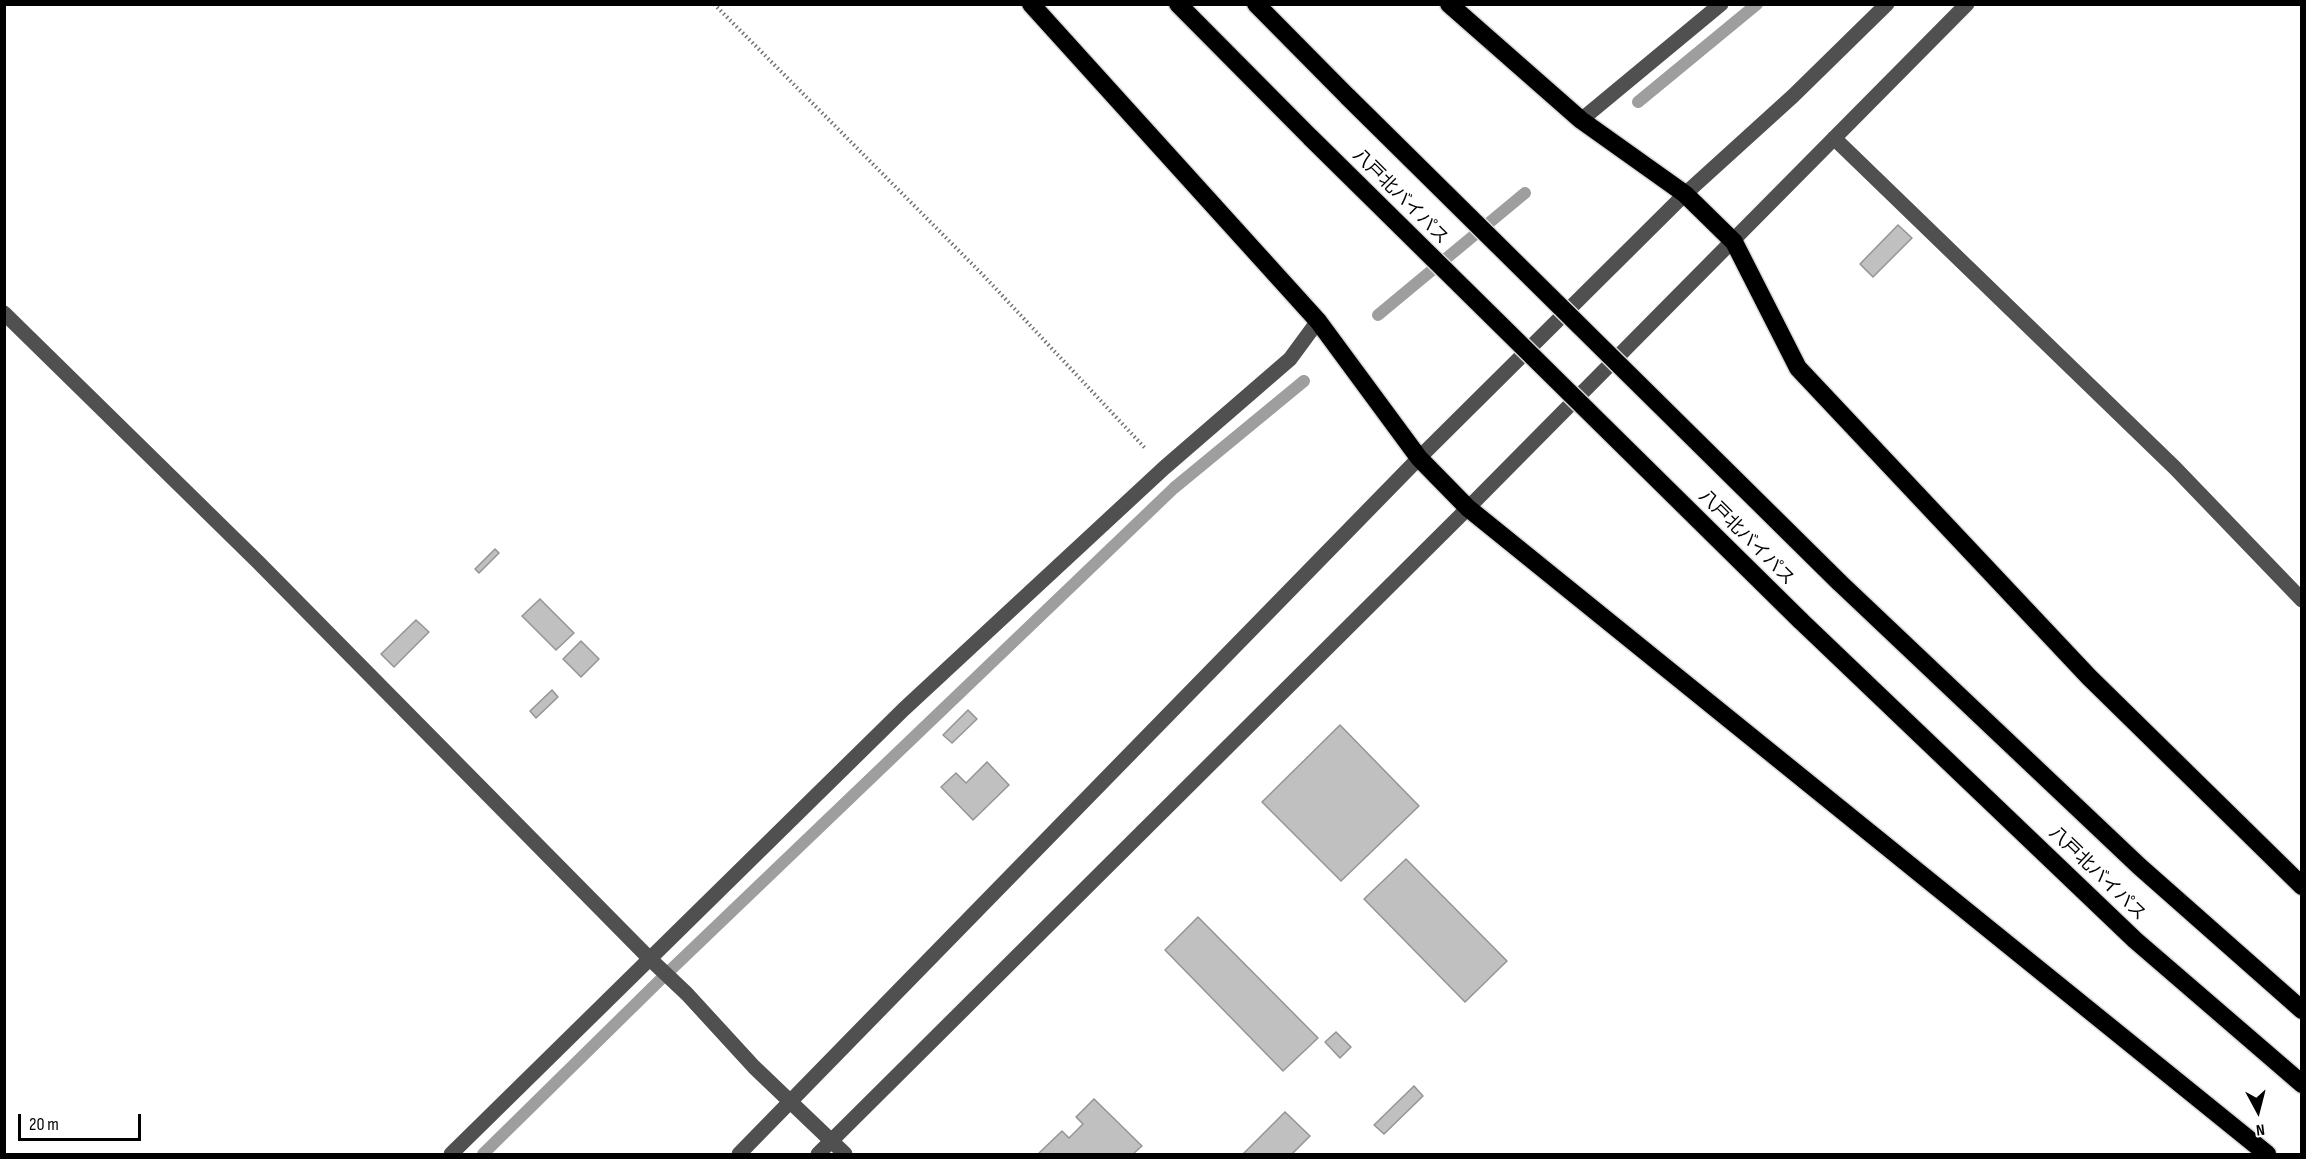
<!DOCTYPE html>
<html>
<head>
<meta charset="utf-8">
<style>
  body { margin:0 }
  #map { position:relative; width:2306px; height:1159px; overflow:hidden; background:#fff; font-family:"Sofia Sans Condensed",sans-serif }
  canvas { display:block }
  .frame { position:absolute; inset:0; border:6px solid #000; pointer-events:none }
  .north { position:absolute; left:2228px; top:1081px; width:60px; height:60px; -webkit-text-stroke:4px #fff; paint-order:stroke; rotate:173deg; font-size:16px; font-weight:700; line-height:24px; text-align:center; color:#000 }
  .north::after { content:''; display:block; margin:auto; width:21px; height:27px; background:#000; clip-path:polygon(50% 0,100% 100%,50% 72%,0 100%) }
  .scale { position:absolute; left:18px; top:1114px; width:123px; height:27px; box-sizing:border-box; border:3px solid #000; border-top:0; padding-left:8px; font-size:18px; line-height:21px; white-space:nowrap; color:#000; -webkit-text-stroke:4px #fff; paint-order:stroke }
</style>
</head>
<body>
<div id="map">
<canvas width="2306" height="1159"></canvas>
<div class="frame"></div>
<div class="north">N</div>
<div class="scale">20 m</div>
</div>
<script>
const ctx = document.querySelector('canvas').getContext('2d');
ctx.lineJoin = 'round';
const shape = rows => new Path2D(rows.map(r => 'M' + r).join(''));
function trace(path, color, width, dash) { ctx.strokeStyle = color; ctx.lineWidth = width; ctx.lineCap = dash ? 'butt' : 'round'; ctx.setLineDash(dash || []); ctx.stroke(path); }
function paint(path, color) { ctx.fillStyle = color; ctx.fill(path, 'evenodd'); }
function drawText(font, color, halo, rows, align = 'center') {
  ctx.font = font + ' "Sofia Sans Condensed","Noto Sans JP",sans-serif'; ctx.lineWidth = 4.5; ctx.setLineDash([]); ctx.textBaseline = 'middle'; ctx.strokeStyle = halo; ctx.fillStyle = color; for (const [text, x, y, turn = 0] of rows) {
    ctx.save(); ctx.translate(x, y); ctx.rotate((+turn || 0) * Math.PI / 180); ctx.textAlign = isNaN(turn) ? turn : align; if (halo) ctx.strokeText(text, 0, 0); ctx.fillText(text, 0, 0); ctx.restore();
  }
}
trace(shape([
  [1638,102,1757,4],
  [1378,315,1525,193],
  [483,1154,658,982,1174,488,1304,381]
]), '#9e9e9e', 12);
const building = shape([
  [1898,225,1912,238,1873,277,1860,264,1898,225],
  [495,549,499,553,479,573,475,569,495,549],
  [540,599,574,633,556,650,522,616,540,599],
  [416,620,429,632,394,667,381,654,416,620],
  [581,641,599,659,581,677,563,659,581,641],
  [552,690,558,697,536,718,530,711,552,690],
  [968,710,977,719,952,743,943,735,968,710],
  [1340,725,1419,806,1341,881,1262,802,1340,725],
  [987,762,1009,785,973,820,941,787,956,773,966,783,987,762],
  [1406,859,1507,961,1465,1002,1364,899,1406,859],
  [1198,917,1318,1038,1283,1071,1165,950,1198,917],
  [1336,1032,1351,1047,1340,1058,1325,1042,1336,1032],
  [1414,1086,1423,1096,1384,1134,1374,1125,1414,1086],
  [1094,1099,1142,1146,1133,1154,1038,1154,1062,1131,1069,1138,1083,1124,1076,1117,1094,1099],
  [1285,1112,1310,1136,1292,1154,1243,1154,1285,1112]
]);
paint(building, '#c0c0c0');
trace(building, '#949494', 1.5);
const highway = shape([
  [1031,4,1318,321,1419,458,1468,508,2267,1154],
  [1178,4,1311,138],
  [1256,4,1348,97],
  [1449,4,1581,120,1685,194,1734,242,1798,368,2089,677,2302,886],
  [1839,582,2139,866,2302,1010],
  [1800,620,2135,940,2302,1084]
]);
trace(highway, '#dbdbdb', 21);
trace(shape([
  [714,4,983,275,1145,448]
]), '#727272', 4, [1.5, 3]);
trace(shape([
  [1581,120,1721,4],
  [1834,138,2175,468,2302,600],
  [4,313,258,562,650,959,687,994,754,1067,845,1154],
  [451,1154,904,709,1164,468,1290,359,1318,321],
  [739,1154,1419,458,1685,194,1793,96,1887,4],
  [818,1154,1468,508,1967,4]
]), '#505050', 15);
trace(highway, '#000', 18);
const highwayBridge = shape([
  [1348,97,1839,582],
  [1311,138,1800,620]
]);
trace(highwayBridge, '#dbdbdb', 21, []);
trace(highwayBridge, '#000', 18);
drawText('18px', '#000', '#fff', [
  ["八戸北バイパス",1400,197,45],
  ["八戸北バイパス",1746,538,45],
  ["八戸北バイパス",2097,874,44]
]);
</script>
</body>
</html>
